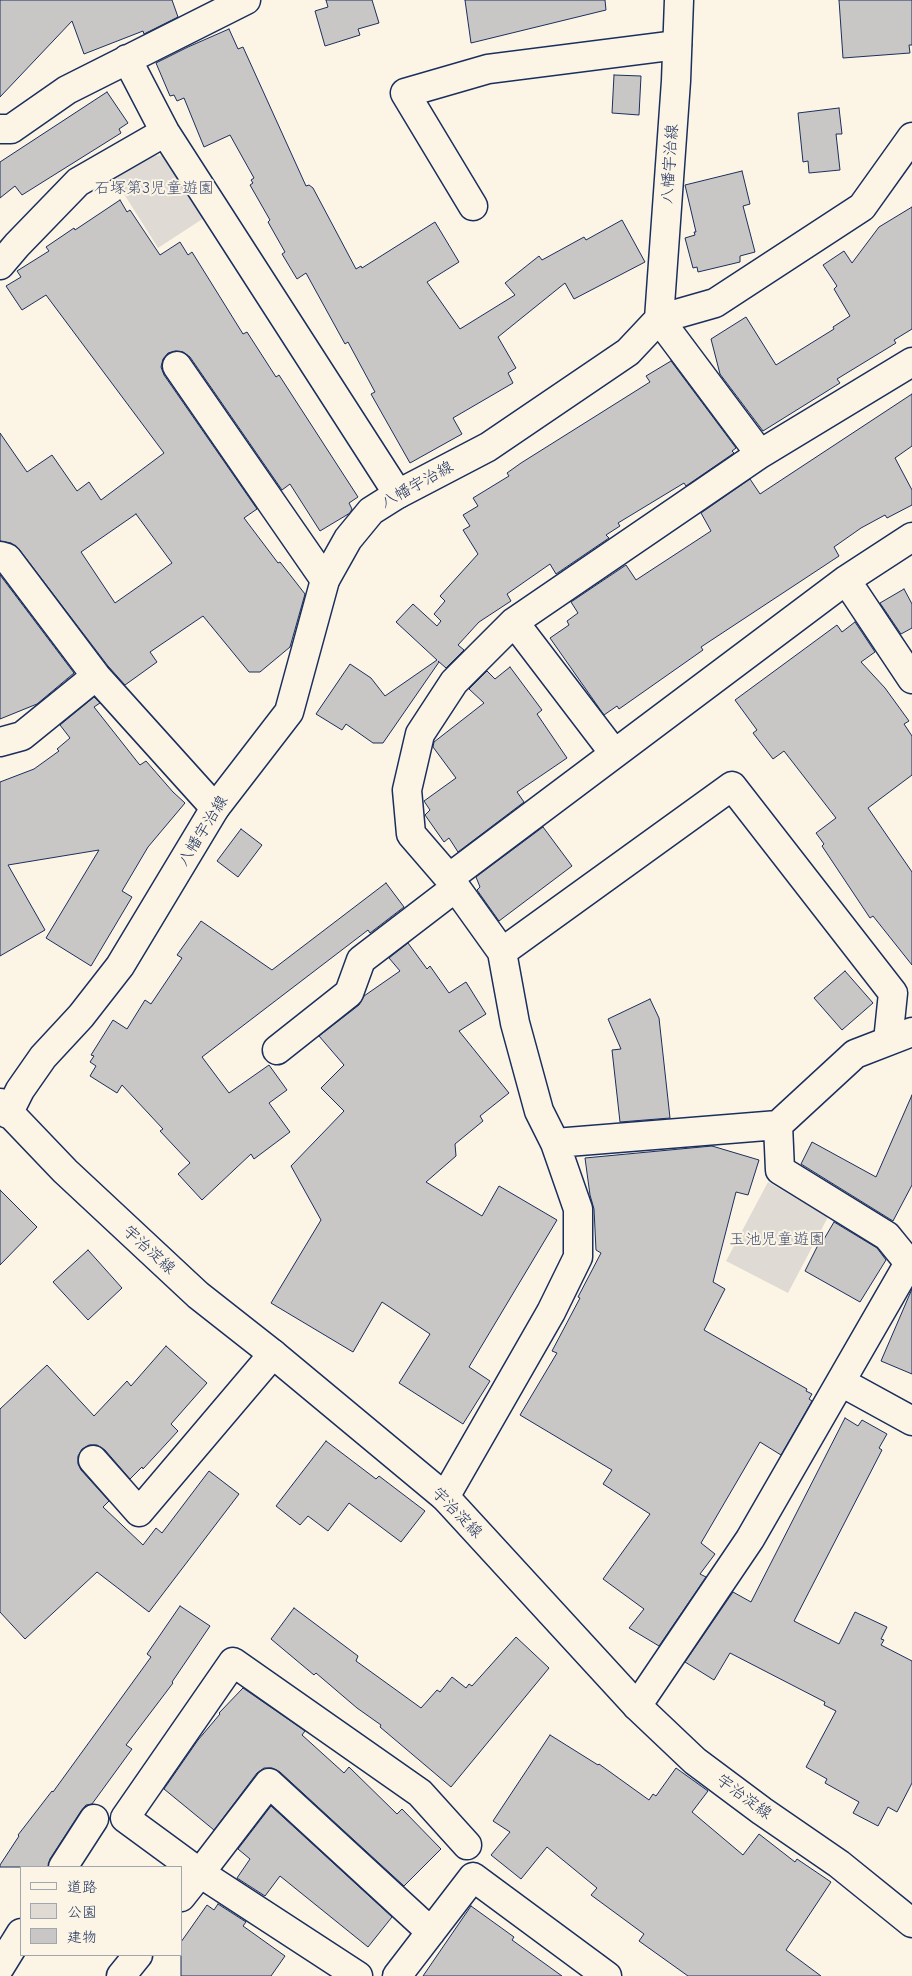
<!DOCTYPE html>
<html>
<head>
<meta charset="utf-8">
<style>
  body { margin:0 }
  #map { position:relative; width:912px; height:1976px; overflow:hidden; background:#fcf5e5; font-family:"Comic Neue","Klee One",sans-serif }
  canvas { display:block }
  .legend { position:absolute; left:20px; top:1866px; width:162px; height:90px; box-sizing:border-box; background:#fcf5e5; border:1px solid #a2a6af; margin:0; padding:6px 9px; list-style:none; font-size:15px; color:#1b2f5e }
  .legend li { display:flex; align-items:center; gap:10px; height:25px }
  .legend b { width:25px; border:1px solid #a2a6af }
</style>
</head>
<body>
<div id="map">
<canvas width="912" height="1976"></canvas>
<ul class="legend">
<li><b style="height:6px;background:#fcf5e5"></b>道路</li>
<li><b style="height:14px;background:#dfdbd4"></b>公園</li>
<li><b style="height:14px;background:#c8c7c6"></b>建物</li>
</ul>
</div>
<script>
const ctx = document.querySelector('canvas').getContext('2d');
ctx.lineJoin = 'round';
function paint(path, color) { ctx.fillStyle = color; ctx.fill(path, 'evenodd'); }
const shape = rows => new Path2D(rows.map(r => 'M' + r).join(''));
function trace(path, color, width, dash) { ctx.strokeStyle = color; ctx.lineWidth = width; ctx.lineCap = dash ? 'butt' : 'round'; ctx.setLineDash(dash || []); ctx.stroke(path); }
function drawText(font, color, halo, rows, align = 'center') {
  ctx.font = font + ' "Comic Neue","Klee One",sans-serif'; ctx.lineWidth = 4; ctx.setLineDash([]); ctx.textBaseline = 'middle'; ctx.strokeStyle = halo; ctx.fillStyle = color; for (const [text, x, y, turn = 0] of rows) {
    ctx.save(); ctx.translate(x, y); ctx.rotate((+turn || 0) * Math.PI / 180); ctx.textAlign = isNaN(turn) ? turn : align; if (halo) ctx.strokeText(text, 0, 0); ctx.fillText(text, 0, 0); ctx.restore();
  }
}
paint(shape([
  [168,155,204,218,158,248,114,178,148,156],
  [768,1182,828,1217,788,1293,726,1261]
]), '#dfdbd4');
const building = shape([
  [0,0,172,0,178,17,144,34,143,31,84,54,72,21,0,97,0,0],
  [326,0,372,0,379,23,358,29,360,35,325,46,315,11,328,7,326,0],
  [465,0,605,0,606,10,471,43,465,0],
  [839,0,912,0,912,45,909,45,910,53,843,58,839,0],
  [229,29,238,49,243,47,306,186,309,185,313,188,356,269,361,266,362,268,435,222,459,262,427,282,460,329,515,295,505,283,539,256,542,260,584,237,586,240,622,220,645,262,574,299,565,283,498,337,516,368,508,373,513,383,453,418,462,434,410,463,371,394,375,392,348,342,345,344,306,273,297,279,282,254,285,252,268,222,270,220,250,185,253,183,251,180,254,178,230,135,204,147,184,98,177,101,174,95,170,96,156,63,188,47,229,29],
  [614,75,641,76,639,115,612,113,614,75],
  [107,92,128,123,119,129,121,133,22,195,15,186,0,198,0,162,107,92],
  [839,108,842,134,836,134,840,170,809,173,808,161,803,162,798,113,839,108],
  [742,171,750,204,743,206,755,252,740,256,740,262,698,272,697,267,693,268,685,238,695,235,694,232,696,232,685,185,742,171],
  [120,200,127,212,130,210,160,255,180,242,188,255,192,252,243,334,247,332,276,377,279,375,358,497,349,503,352,509,350,513,320,531,290,484,282,490,190,357,183,352,175,351,168,353,163,359,161,367,164,375,257,509,244,518,278,563,280,562,305,594,290,647,260,672,249,672,203,616,150,652,157,662,125,685,108,666,19,549,11,543,0,541,0,433,27,472,52,455,77,491,89,482,101,500,164,453,46,295,22,310,6,286,21,277,17,271,49,251,46,247,74,228,75,230,120,200],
  [136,514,172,563,115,603,81,552,136,514],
  [912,207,912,329,894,340,896,343,837,379,840,383,763,431,720,374,711,339,746,317,776,365,834,329,833,327,850,316,834,289,837,286,823,265,844,251,852,263,879,227,912,207],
  [671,361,736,448,732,451,734,453,686,486,684,483,618,523,620,526,606,535,609,538,556,574,550,564,507,594,511,601,479,622,458,645,464,650,446,668,438,661,439,662,383,743,373,743,346,724,342,730,316,714,350,664,371,678,385,696,437,660,396,622,413,604,437,626,441,621,434,614,445,601,440,596,478,554,463,530,470,526,463,515,478,506,473,498,509,476,507,473,521,463,650,382,646,376,671,361],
  [912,394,912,446,895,458,912,490,912,505,887,518,885,515,861,528,834,547,839,556,701,647,703,650,629,702,619,709,617,706,604,715,550,638,569,625,567,621,578,613,571,602,626,565,636,580,711,531,701,513,750,479,760,494,912,394],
  [0,575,74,673,37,704,0,719,0,575],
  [904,589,912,604,912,628,901,634,880,603,904,589],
  [855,622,875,652,861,662,885,688,909,721,904,724,912,736,912,775,868,808,912,872,912,965,873,916,870,918,822,846,824,844,816,833,836,818,784,751,773,759,753,733,757,730,735,700,837,625,842,632,855,622],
  [510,667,542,710,537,714,567,758,517,792,524,802,458,852,449,838,444,842,425,815,430,810,424,801,456,778,433,747,434,742,484,703,469,689,487,671,495,679,510,667],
  [94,697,100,703,94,707,139,764,140,765,146,761,173,792,185,803,148,847,122,891,132,897,91,966,46,938,99,850,8,865,45,930,0,956,0,782,34,769,59,751,57,749,70,738,60,725,94,697],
  [543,827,572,866,499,921,477,890,480,887,476,877,543,827],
  [241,829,262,845,238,877,217,861,241,829],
  [386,883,404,907,370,933,368,930,202,1057,229,1093,269,1065,287,1090,269,1103,290,1132,254,1159,251,1154,202,1200,178,1174,190,1163,160,1131,163,1129,122,1085,117,1093,90,1076,96,1066,90,1062,94,1056,91,1055,113,1020,127,1029,145,1000,151,1004,182,958,177,955,201,921,272,970,386,883],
  [408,943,427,969,430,966,449,993,466,982,486,1014,459,1031,509,1093,480,1116,483,1121,455,1144,456,1156,426,1182,482,1216,499,1186,557,1220,469,1367,490,1381,463,1424,399,1383,430,1334,382,1302,353,1352,271,1303,321,1220,291,1166,344,1111,321,1088,344,1065,319,1036,359,1005,364,996,400,971,389,958,408,943],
  [845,971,873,1003,842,1030,814,998,845,971],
  [650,999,659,1018,670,1118,620,1122,612,1050,621,1049,608,1019,650,999],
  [912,1095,912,1185,893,1221,801,1164,812,1142,876,1177,912,1095],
  [712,1146,759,1160,748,1195,736,1192,713,1282,725,1289,704,1330,807,1389,806,1391,812,1394,809,1399,812,1401,781,1455,760,1442,701,1543,715,1554,700,1574,706,1577,659,1646,629,1628,644,1609,603,1579,650,1514,603,1484,612,1470,520,1415,557,1353,552,1351,580,1298,578,1297,601,1253,596,1250,594,1209,590,1195,585,1158,712,1146],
  [0,1190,37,1227,0,1265,0,1190],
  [834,1222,877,1248,886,1260,860,1302,805,1271,818,1245,820,1246,834,1222],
  [88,1250,122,1288,88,1320,53,1282,88,1250],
  [912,1289,912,1374,881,1361,912,1289],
  [166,1346,207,1383,171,1424,178,1431,143,1469,142,1467,130,1479,105,1450,97,1445,89,1445,82,1449,78,1456,78,1464,81,1470,109,1501,103,1507,143,1545,156,1528,162,1533,209,1471,239,1494,149,1612,97,1572,25,1639,0,1612,0,1409,47,1365,94,1416,127,1381,131,1386,166,1346],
  [845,1418,858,1426,862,1420,887,1434,879,1448,882,1450,794,1621,839,1644,855,1612,887,1627,881,1639,884,1640,881,1645,912,1661,912,1783,897,1812,888,1807,878,1826,853,1813,859,1802,825,1783,827,1779,806,1767,836,1711,824,1705,825,1702,730,1653,714,1680,685,1662,733,1592,751,1602,845,1418],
  [326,1441,376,1479,379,1476,425,1511,401,1542,349,1503,328,1531,308,1516,300,1525,276,1506,326,1441],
  [180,1606,210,1626,172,1682,173,1683,126,1745,132,1749,92,1804,86,1805,81,1811,50,1859,48,1867,0,1867,0,1865,19,1836,18,1835,52,1791,53,1792,151,1657,147,1654,180,1606],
  [294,1608,358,1656,356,1661,421,1708,437,1690,440,1692,452,1677,466,1688,469,1684,472,1686,516,1637,549,1668,451,1787,380,1727,381,1725,357,1708,316,1673,314,1675,271,1639,294,1608],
  [243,1688,305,1731,302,1735,344,1773,349,1767,397,1814,402,1809,441,1849,404,1886,280,1772,272,1768,264,1768,257,1773,214,1830,164,1789,198,1740,220,1714,219,1713,243,1688],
  [550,1735,598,1765,599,1764,649,1800,653,1794,656,1796,676,1768,708,1791,692,1812,743,1855,759,1834,795,1862,797,1859,831,1882,786,1950,821,1976,688,1976,639,1941,644,1934,591,1895,597,1888,547,1847,521,1879,491,1855,510,1832,493,1821,550,1735],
  [271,1806,392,1917,368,1947,280,1876,265,1896,237,1878,250,1859,238,1849,271,1806],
  [218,1904,246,1922,243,1926,285,1956,271,1976,181,1976,181,1942,207,1905,214,1910,218,1904],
  [471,1906,514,1937,512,1940,562,1976,423,1976,471,1906]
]);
paint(building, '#c8c7c6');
trace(building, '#1b2f5e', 1);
const street = shape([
  [127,59,165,132,398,494],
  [0,129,11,129,67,90,246,0],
  [473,206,405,93,488,69,677,45],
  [0,265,17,245,78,182,165,132],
  [177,366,325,580],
  [760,454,659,319,715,303,862,207,912,137],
  [0,556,7,558,96,676,215,808],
  [846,580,912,679],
  [514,622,614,753],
  [0,742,22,736,96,676],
  [449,878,846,580,912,537],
  [502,952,732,786,893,993,888,1041],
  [277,1050,349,993,361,960,455,888],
  [778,1125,780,1170,887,1236,909,1263,912,1264],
  [555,1143,778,1125,855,1054,912,1032],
  [841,1382,912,1421],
  [93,1460,139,1512,273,1354],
  [445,1497,551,1312,578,1257,578,1209,555,1143,539,1111,515,1023,502,952,449,878,411,834,407,790,420,734,454,682,514,622,760,454,912,362],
  [637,1706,750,1539,909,1263],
  [63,1867,94,1819],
  [181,1897,200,1873,358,1976],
  [431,1932,269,1783,200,1873,125,1818,233,1662,420,1793,467,1845],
  [0,1967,21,1933],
  [121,1976,138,1955],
  [397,1976,473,1877,607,1976]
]);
const primary = shape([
  [0,1103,65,1171,198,1295,273,1354,445,1497,637,1706,695,1761,762,1811,839,1864,912,1923],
  [8,1114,20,1090,43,1057,81,1016,120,966,215,808,289,712,325,580,348,539,371,511,398,494,488,447,628,352,659,319,676,81,679,0]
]);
trace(street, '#1b2f5e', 31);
trace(primary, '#1b2f5e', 31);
trace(street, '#fcf5e5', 28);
trace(primary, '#fcf5e5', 28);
drawText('16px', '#1b2f5e', '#fcf5e5', [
  ["八幡宇治線",670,164,-86],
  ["八幡宇治線",417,485,-29],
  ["八幡宇治線",203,831,-58],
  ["宇治淀線",149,1250,42],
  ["宇治淀線",457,1513,45],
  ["宇治淀線",744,1797,36]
]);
drawText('16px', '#425176', '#fcf5e5', [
  ["石塚第3児童遊園",154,188],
  ["玉池児童遊園",777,1239]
]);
</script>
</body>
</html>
